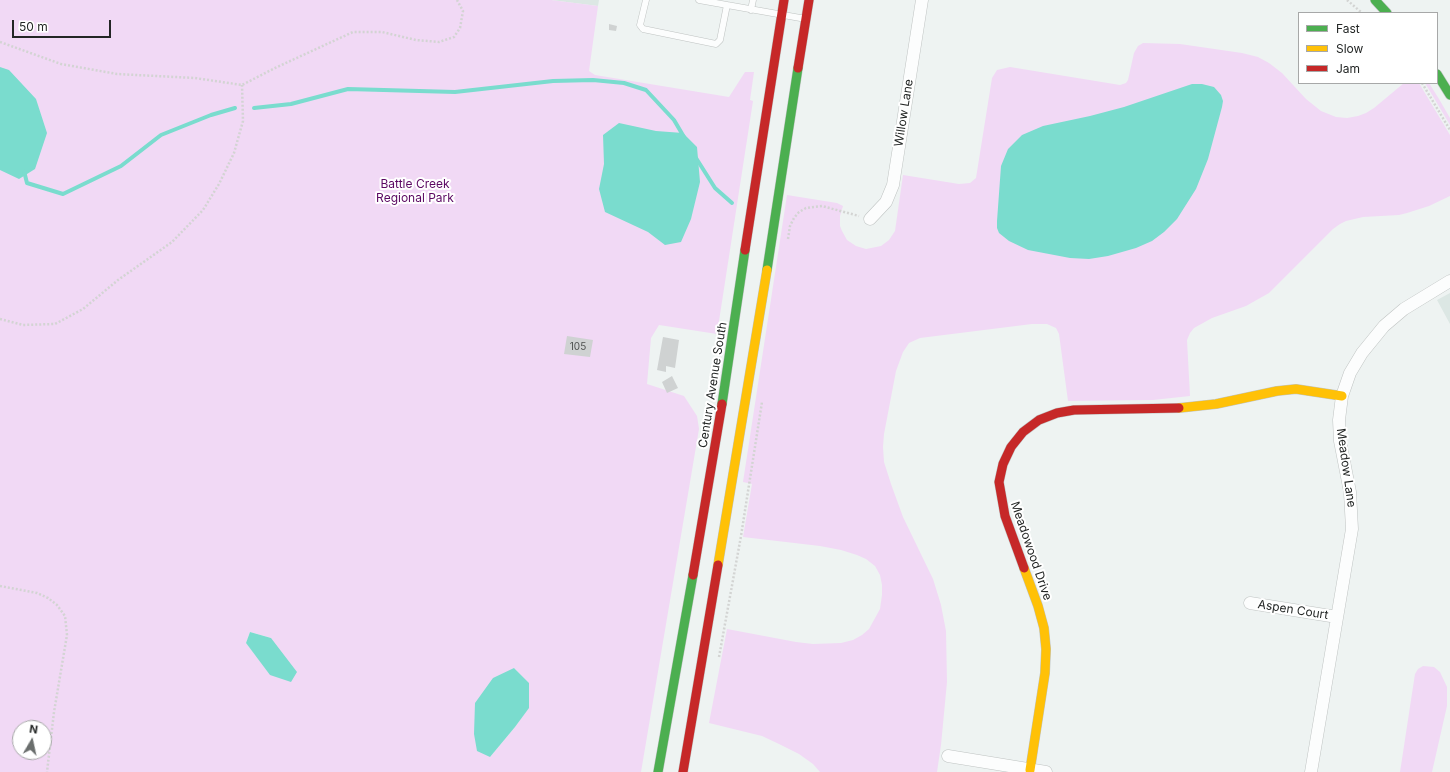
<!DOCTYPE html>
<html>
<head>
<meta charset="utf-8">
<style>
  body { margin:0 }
  #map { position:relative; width:1450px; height:772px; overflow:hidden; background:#eef3f2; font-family:Inter,sans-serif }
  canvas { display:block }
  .legend { position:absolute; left:1298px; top:12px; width:140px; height:72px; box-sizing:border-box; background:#fff; border:1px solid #a7a8a8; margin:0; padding:5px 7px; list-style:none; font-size:12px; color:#232625 }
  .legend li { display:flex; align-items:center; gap:8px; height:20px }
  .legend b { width:20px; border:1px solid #a7a8a8 }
  .north { position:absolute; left:12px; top:720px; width:40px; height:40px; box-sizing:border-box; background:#fff; border:1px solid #a7a8a8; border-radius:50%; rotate:9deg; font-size:11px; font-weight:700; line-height:16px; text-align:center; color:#232625 }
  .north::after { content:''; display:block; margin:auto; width:14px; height:18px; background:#6a6e6d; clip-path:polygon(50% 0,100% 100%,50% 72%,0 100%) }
  .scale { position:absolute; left:12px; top:20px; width:99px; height:18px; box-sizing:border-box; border:2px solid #232625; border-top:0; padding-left:5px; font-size:12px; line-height:14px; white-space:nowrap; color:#232625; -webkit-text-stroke:3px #fff; paint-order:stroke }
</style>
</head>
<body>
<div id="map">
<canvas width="1450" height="772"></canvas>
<ul class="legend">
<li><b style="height:5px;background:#4caf50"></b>Fast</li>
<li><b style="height:5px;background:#ffc107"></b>Slow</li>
<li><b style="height:5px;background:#c62828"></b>Jam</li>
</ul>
<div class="north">N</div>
<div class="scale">50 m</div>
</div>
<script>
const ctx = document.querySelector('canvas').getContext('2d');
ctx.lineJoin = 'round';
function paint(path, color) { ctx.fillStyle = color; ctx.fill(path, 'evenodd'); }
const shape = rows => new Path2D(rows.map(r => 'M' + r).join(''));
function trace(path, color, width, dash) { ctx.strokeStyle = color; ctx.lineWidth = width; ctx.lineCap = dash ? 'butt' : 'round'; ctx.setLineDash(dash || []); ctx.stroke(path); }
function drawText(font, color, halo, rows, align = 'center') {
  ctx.font = font + ' Inter,sans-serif'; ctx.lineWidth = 4; ctx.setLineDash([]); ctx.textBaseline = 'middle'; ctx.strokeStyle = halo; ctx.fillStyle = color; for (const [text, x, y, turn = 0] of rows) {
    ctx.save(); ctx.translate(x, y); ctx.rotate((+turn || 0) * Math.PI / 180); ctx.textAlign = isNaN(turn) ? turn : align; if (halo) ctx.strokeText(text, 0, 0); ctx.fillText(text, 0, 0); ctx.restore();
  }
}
paint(shape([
  [551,0,599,0,598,6],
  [1450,293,1450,324,1437,300]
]), '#dce7e4');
paint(shape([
  [0,0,551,0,598,6,589,71,595,75,729,97,745,72,754,72,750,100,753,101,717,334,659,325,651,338,647,384,684,396,697,416,699,429,641,772,0,772],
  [250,632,271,638,256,656,246,643],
  [514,668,529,684,528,708,515,727,490,757],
  [20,728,44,728,44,752,20,752],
  [1143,43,1180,44,1242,53,1258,57,1269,63,1282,73,1306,99,1321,111,1336,117,1347,118,1358,116,1366,113,1374,108,1404,83,1419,83,1450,135,1450,196,1429,206,1407,213,1399,215,1363,217,1346,221,1340,224,1333,229,1269,293,1246,306,1212,318,1194,328,1190,333,1187,340,1190,396,1153,400,1068,401,1059,334,1056,328,1047,324,1032,324,920,338,909,343,903,352,896,371,884,434,883,447,884,462,891,484,903,517,933,579,941,605,946,631,947,682,941,745,937,772,820,772,813,764,799,754,779,744,762,736,709,723,727,629,796,642,813,644,841,643,853,640,862,635,869,629,880,609,882,595,882,585,880,575,875,566,866,559,857,555,841,550,820,546,743,537,752,484,743,482,787,195,837,203,843,206,840,216,840,226,842,231,847,240,856,246,866,249,881,246,889,240,895,231,903,175,959,184,970,183,976,178,992,78,997,70,1010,67,1120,85,1126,83,1128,80,1134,53,1138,46],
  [1425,83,1429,83,1439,99,1450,118,1450,125],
  [1423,666,1434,667,1440,672,1447,687,1447,706,1432,772,1400,772,1415,674,1418,669]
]), '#f1d9f5');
paint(shape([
  [0,67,9,70,36,99,47,133,35,169,19,179,0,170],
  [1192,84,1202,84,1214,87,1221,95,1223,101,1222,107,1208,159,1196,189,1177,219,1164,232,1152,241,1136,248,1108,256,1089,259,1070,258,1028,250,1009,241,999,233,997,228,997,221,1001,166,1008,149,1022,135,1043,126,1090,116,1124,107],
  [619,123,656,131,683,133,697,147,700,182,691,219,681,242,665,245,648,232,605,212,599,189,604,164,603,135],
  [250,632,271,638,297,672,291,682,270,675,246,643],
  [514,668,529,683,529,708,515,727,490,757,477,751,474,734,475,703,493,678]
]), '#7adcce');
trace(shape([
  [254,108,291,104,348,89,455,92,553,81,593,80,624,83,646,90,674,120,684,137],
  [696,158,715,188,732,203],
  [24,171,27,183,63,194,121,166,161,135,211,115,235,108]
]), '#7adcce', 4);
paint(shape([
  [609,24,617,26,616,31,609,30],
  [567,336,593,340,590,357,564,354],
  [663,337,679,340,675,368,666,366,666,372,657,370],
  [672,376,678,388,667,393,662,382]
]), '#cfd2d2');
const lane = shape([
  [646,0,640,25,643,29,716,44,720,40,727,5],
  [699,0,806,19],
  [751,10,753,0]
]);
const street = shape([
  [870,219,886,202,893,185,922,0],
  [1250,603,1337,617],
  [948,756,1046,772],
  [1311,772,1352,529,1350,492,1340,441,1339,420,1342,396,1350,373,1362,353,1384,326,1404,309,1450,281]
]);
const fast = shape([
  [1375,0,1387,13],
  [1437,74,1450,95],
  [767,270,798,68],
  [722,404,745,250],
  [658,772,693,575]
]);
const slow = shape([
  [1179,408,1216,404,1277,391,1296,389,1342,396],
  [718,565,767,270],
  [1024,568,1038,606,1044,628,1046,649,1045,673,1030,770]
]);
const jam = shape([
  [798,68,809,0],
  [745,250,784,0],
  [1024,568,1005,516,999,482,1003,464,1011,447,1023,432,1039,420,1057,413,1074,410,1179,408],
  [693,575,722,404],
  [683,772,718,565]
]);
trace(lane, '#bfc3c2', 7);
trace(street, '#bfc3c2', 13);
trace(fast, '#bfc3c2', 10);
trace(slow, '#bfc3c2', 10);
trace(jam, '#bfc3c2', 10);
trace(shape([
  [1347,0,1362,13],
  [0,42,61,64,117,74,195,78,242,85,275,68,353,32,382,32,416,40,439,42,454,37,460,28,463,11,457,0],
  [1422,83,1450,130],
  [788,239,790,226,794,218,799,212,806,208,822,206,859,216],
  [0,319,23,325,55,324,83,309,118,280,172,242,203,210,219,184,234,153,243,121,242,85],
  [0,586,37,593,48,598,57,605,65,616,67,635,54,712,47,772],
  [719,657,741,536,762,402]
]), '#d3d4d3', 2.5, [2, 2]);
trace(lane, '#fcfdfd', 6);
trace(street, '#fcfdfd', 12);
trace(fast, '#4caf50', 9);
trace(slow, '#ffc107', 9);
trace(jam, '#c62828', 9);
drawText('10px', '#4e5150', null, [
  ["105",578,347]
]);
drawText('12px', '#232625', '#fff', [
  ["Willow Lane",904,113,-81],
  ["Century Avenue South",713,385,-81],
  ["Meadow Lane",1346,468,82],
  ["Meadowood Drive",1031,551,71],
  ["Aspen Court",1293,610,9]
]);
drawText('12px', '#5b0862', '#fff', [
  ["Battle Creek",415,184],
  ["Regional Park",415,198]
]);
</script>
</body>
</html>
